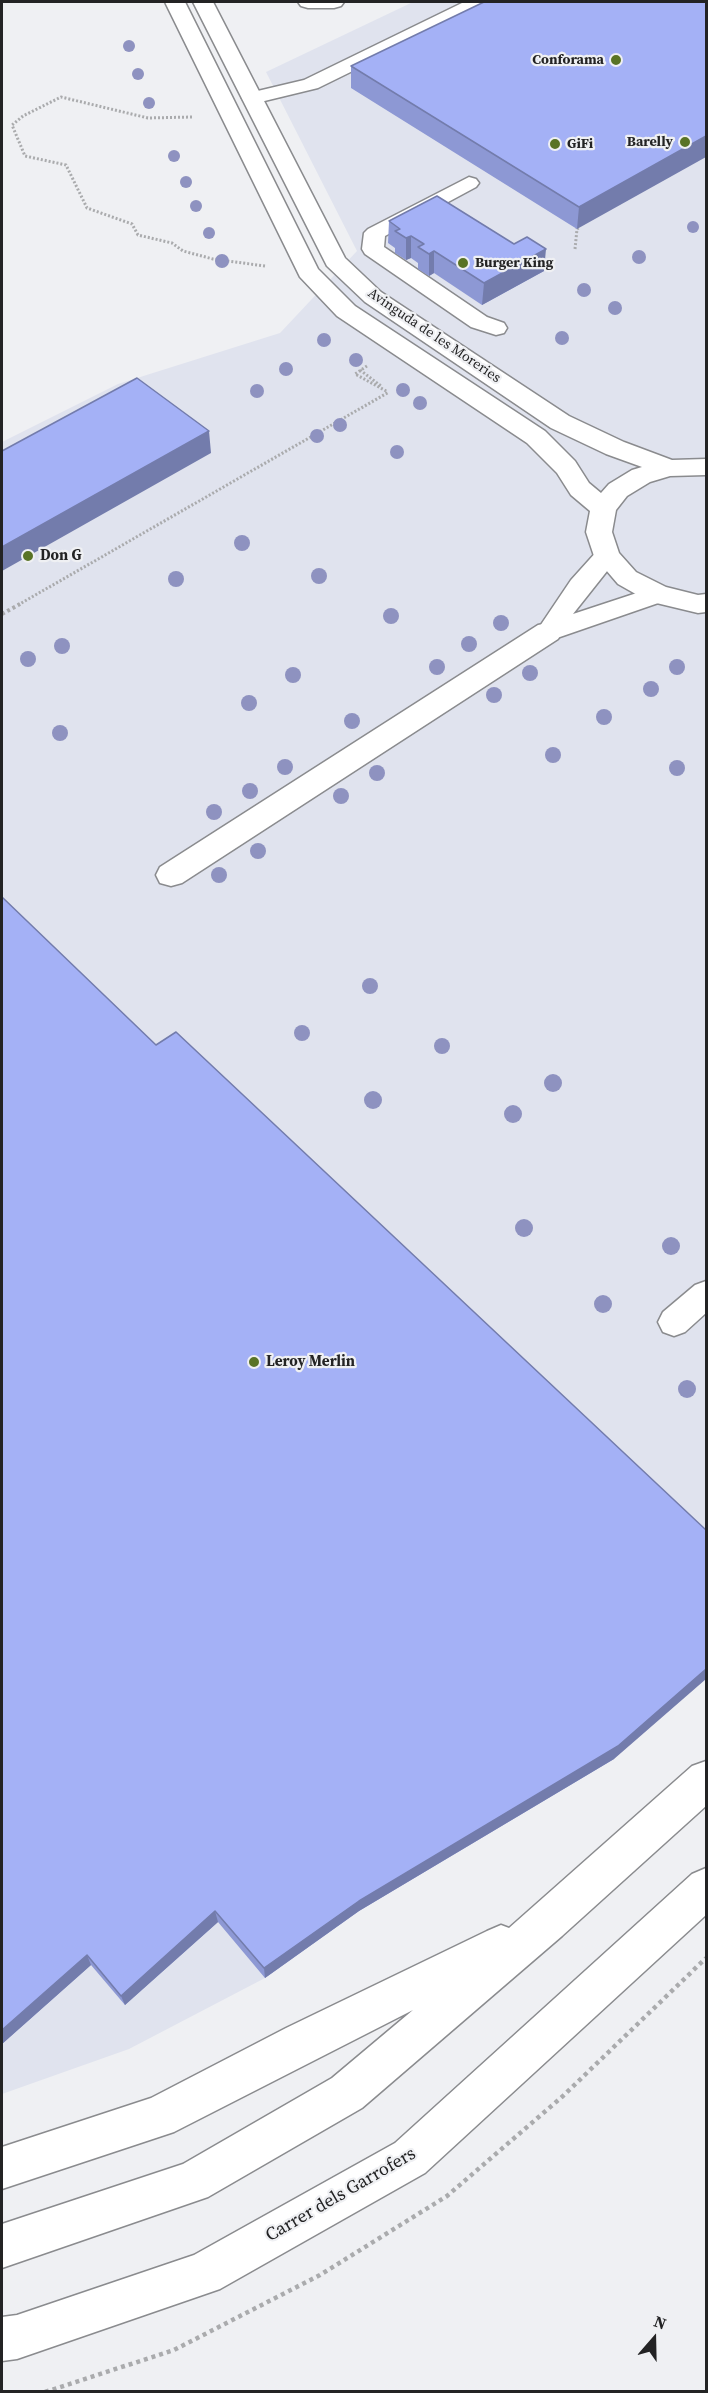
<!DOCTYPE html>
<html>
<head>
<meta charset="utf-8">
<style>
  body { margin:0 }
  #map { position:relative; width:708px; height:2393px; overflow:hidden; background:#eff0f3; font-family:"Source Serif 4",serif }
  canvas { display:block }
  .frame { position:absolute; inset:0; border:3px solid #232324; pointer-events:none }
  .north { position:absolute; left:624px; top:2309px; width:60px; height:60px; -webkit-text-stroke:4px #eff0f3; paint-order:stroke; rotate:20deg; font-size:16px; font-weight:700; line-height:24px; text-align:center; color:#232324 }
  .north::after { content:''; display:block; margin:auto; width:21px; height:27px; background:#232324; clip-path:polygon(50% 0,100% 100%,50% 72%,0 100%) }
</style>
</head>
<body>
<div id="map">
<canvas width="708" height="2393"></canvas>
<div class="frame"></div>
<div class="north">N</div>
</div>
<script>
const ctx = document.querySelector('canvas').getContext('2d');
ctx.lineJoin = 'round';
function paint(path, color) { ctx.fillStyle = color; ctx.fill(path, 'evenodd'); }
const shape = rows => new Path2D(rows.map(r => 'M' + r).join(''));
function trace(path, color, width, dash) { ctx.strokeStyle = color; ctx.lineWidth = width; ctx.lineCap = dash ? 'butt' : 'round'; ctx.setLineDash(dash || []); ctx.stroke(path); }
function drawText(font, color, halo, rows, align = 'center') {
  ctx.font = font + ' "Source Serif 4",serif'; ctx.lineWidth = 4.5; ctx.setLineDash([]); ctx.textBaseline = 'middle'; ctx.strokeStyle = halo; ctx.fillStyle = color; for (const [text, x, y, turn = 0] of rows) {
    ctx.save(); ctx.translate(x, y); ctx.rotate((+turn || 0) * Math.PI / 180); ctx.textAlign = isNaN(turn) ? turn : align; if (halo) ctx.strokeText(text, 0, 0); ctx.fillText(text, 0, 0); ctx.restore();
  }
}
paint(shape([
  [413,2,706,2,706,1679,614,1759,359,1911,265,1978,129,2049,2,2094,2,442,118,384,280,333,357,251,266,72]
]), '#e0e3ee');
const lane = shape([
  [464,2,488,2,485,6,318,88,252,104,245,102,242,98,245,94,304,80,464,2],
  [469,177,476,179,479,183,476,187,385,236,384,247,487,317,504,323,507,328,504,333,496,335,471,327,365,254,362,249,364,233,368,229,469,177],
  [607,548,616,550,619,556,573,614,658,586,667,588,670,594,667,600,557,638,548,641,539,638,536,632,571,580,598,550,607,548],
  [706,1281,706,1313,685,1332,674,1336,663,1332,658,1322,663,1312,695,1285,706,1281]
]);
const street = shape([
  [165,2,185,2,318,269,355,306,545,431,575,461,589,483,601,493,609,484,632,470,642,467,606,454,551,428,365,302,327,266,193,2,213,2,345,258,381,292,569,416,624,442,672,460,706,459,706,475,670,476,650,482,627,496,616,510,612,532,619,553,636,572,666,587,698,595,706,594,706,612,698,613,648,601,618,584,594,556,586,532,590,511,571,495,557,473,527,443,337,316,300,277,165,2],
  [298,2,344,2,341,6,334,8,308,8,301,6,298,2],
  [548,623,558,625,562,632,558,639,182,883,171,886,160,883,156,875,160,867,538,625,548,623],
  [706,1761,706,1806,562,1936,362,2108,208,2197,2,2268,2,2224,183,2164,332,2078,413,2010,174,2132,2,2189,2,2147,151,2098,286,2028,487,1931,501,1925,509,1928,692,1766,706,1761],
  [706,1868,706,1915,425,2173,220,2289,17,2359,2,2361,2,2317,17,2315,194,2255,395,2143,692,1874,706,1868]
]);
trace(lane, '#8a8b8e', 3);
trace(street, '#8a8b8e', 3);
trace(shape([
  [192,117,148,118,61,97,23,116,12,125,25,156,66,165,87,208,132,224,138,235,172,243,183,251,213,259,265,266],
  [575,249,577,229,580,227],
  [367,366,355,374,388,392],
  [360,370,381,386],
  [18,605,389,392]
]), '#aaabad', 3, [2, 2]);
trace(shape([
  [2,614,20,604]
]), '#aaabad', 4, [3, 3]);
trace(shape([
  [45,2392,174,2350,320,2275,447,2196,563,2096,706,1958]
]), '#aaabad', 4.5, [4, 4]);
paint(lane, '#fff');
paint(street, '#fff');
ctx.fillStyle = '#8e92c0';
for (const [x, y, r] of [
  [129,46,6],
  [138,74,6],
  [149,103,6],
  [174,156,6],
  [186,182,6],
  [196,206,6],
  [693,227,6],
  [209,233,6],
  [639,257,7],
  [222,261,7],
  [584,290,7],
  [615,308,7],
  [562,338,7],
  [324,340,7],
  [356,360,7],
  [286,369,7],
  [403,390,7],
  [257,391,7],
  [420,403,7],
  [340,425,7],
  [317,436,7],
  [397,452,7],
  [242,543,8],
  [319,576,8],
  [176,579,8],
  [391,616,8],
  [501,623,8],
  [469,644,8],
  [62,646,8],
  [28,659,8],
  [437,667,8],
  [677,667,8],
  [530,673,8],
  [293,675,8],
  [651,689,8],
  [494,695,8],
  [249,703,8],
  [604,717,8],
  [352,721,8],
  [60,733,8],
  [553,755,8],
  [285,767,8],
  [677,768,8],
  [377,773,8],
  [250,791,8],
  [341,796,8],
  [214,812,8],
  [258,851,8],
  [219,875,8],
  [370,986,8],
  [302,1033,8],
  [442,1046,8],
  [553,1083,9],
  [373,1100,9],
  [513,1114,9],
  [524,1228,9],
  [671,1246,9],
  [603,1304,9],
  [687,1389,9]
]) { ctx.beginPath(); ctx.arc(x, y, r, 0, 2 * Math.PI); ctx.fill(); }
paint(shape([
  [706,2,577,229,351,88,351,66],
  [389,221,544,271,482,305,434,273,429,276,418,269,418,263,411,258,406,260,395,253,395,248,388,243],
  [2,897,614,1759,359,1911,265,1978,218,1922,125,2005,91,1965,2,2044]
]), '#8d98d4');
paint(shape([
  [706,136,706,157,577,229,579,207],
  [411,236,411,258,406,260,406,238],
  [546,249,544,271,482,305,484,283],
  [434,251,434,273,429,276,429,254],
  [209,431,211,453,2,571,2,547],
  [706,1669,706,1679,614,1759,359,1911,265,1978,264,1968,359,1901],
  [215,1911,218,1922,125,2005,121,1996],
  [87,1955,91,1965,2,2044,2,2030]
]), '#737cac');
const building = shape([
  [484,2,706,2,706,136,579,207,351,66,484,2],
  [437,196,514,244,527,237,546,249,484,283,434,251,429,254,418,247,424,244,411,236,406,238,395,231,400,229,389,221,437,196],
  [137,378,209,431,2,547,2,451,137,378],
  [2,897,156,1045,176,1032,706,1530,706,1669,618,1746,359,1901,264,1968,215,1911,121,1996,87,1955,2,2030,2,897]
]);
paint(building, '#a4b1f6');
trace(building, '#737cac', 1.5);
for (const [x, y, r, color] of [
  [616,60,6,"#597325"],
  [685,142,6,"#597325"],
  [555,144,6,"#597325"],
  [463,263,6,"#597325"],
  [28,556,6,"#597325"],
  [254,1362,6,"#597325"]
]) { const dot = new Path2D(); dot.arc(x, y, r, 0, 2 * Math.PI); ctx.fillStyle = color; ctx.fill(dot); trace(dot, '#eff0f3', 2); }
drawText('bold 14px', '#232324', '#eff0f3', [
  ["Conforama",604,60],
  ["Barelly",673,142],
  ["GiFi",567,144,"left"],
  ["Burger King",475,263,"left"]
], 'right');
drawText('14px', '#232324', '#eff0f3', [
  ["Avinguda de les Moreries",434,336,34]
]);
drawText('bold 15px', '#232324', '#eff0f3', [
  ["Don G",40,556],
  ["Leroy Merlin",266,1362]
], 'left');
drawText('18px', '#232324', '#eff0f3', [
  ["Carrer dels Garrofers",341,2195,-30]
]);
</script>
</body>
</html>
